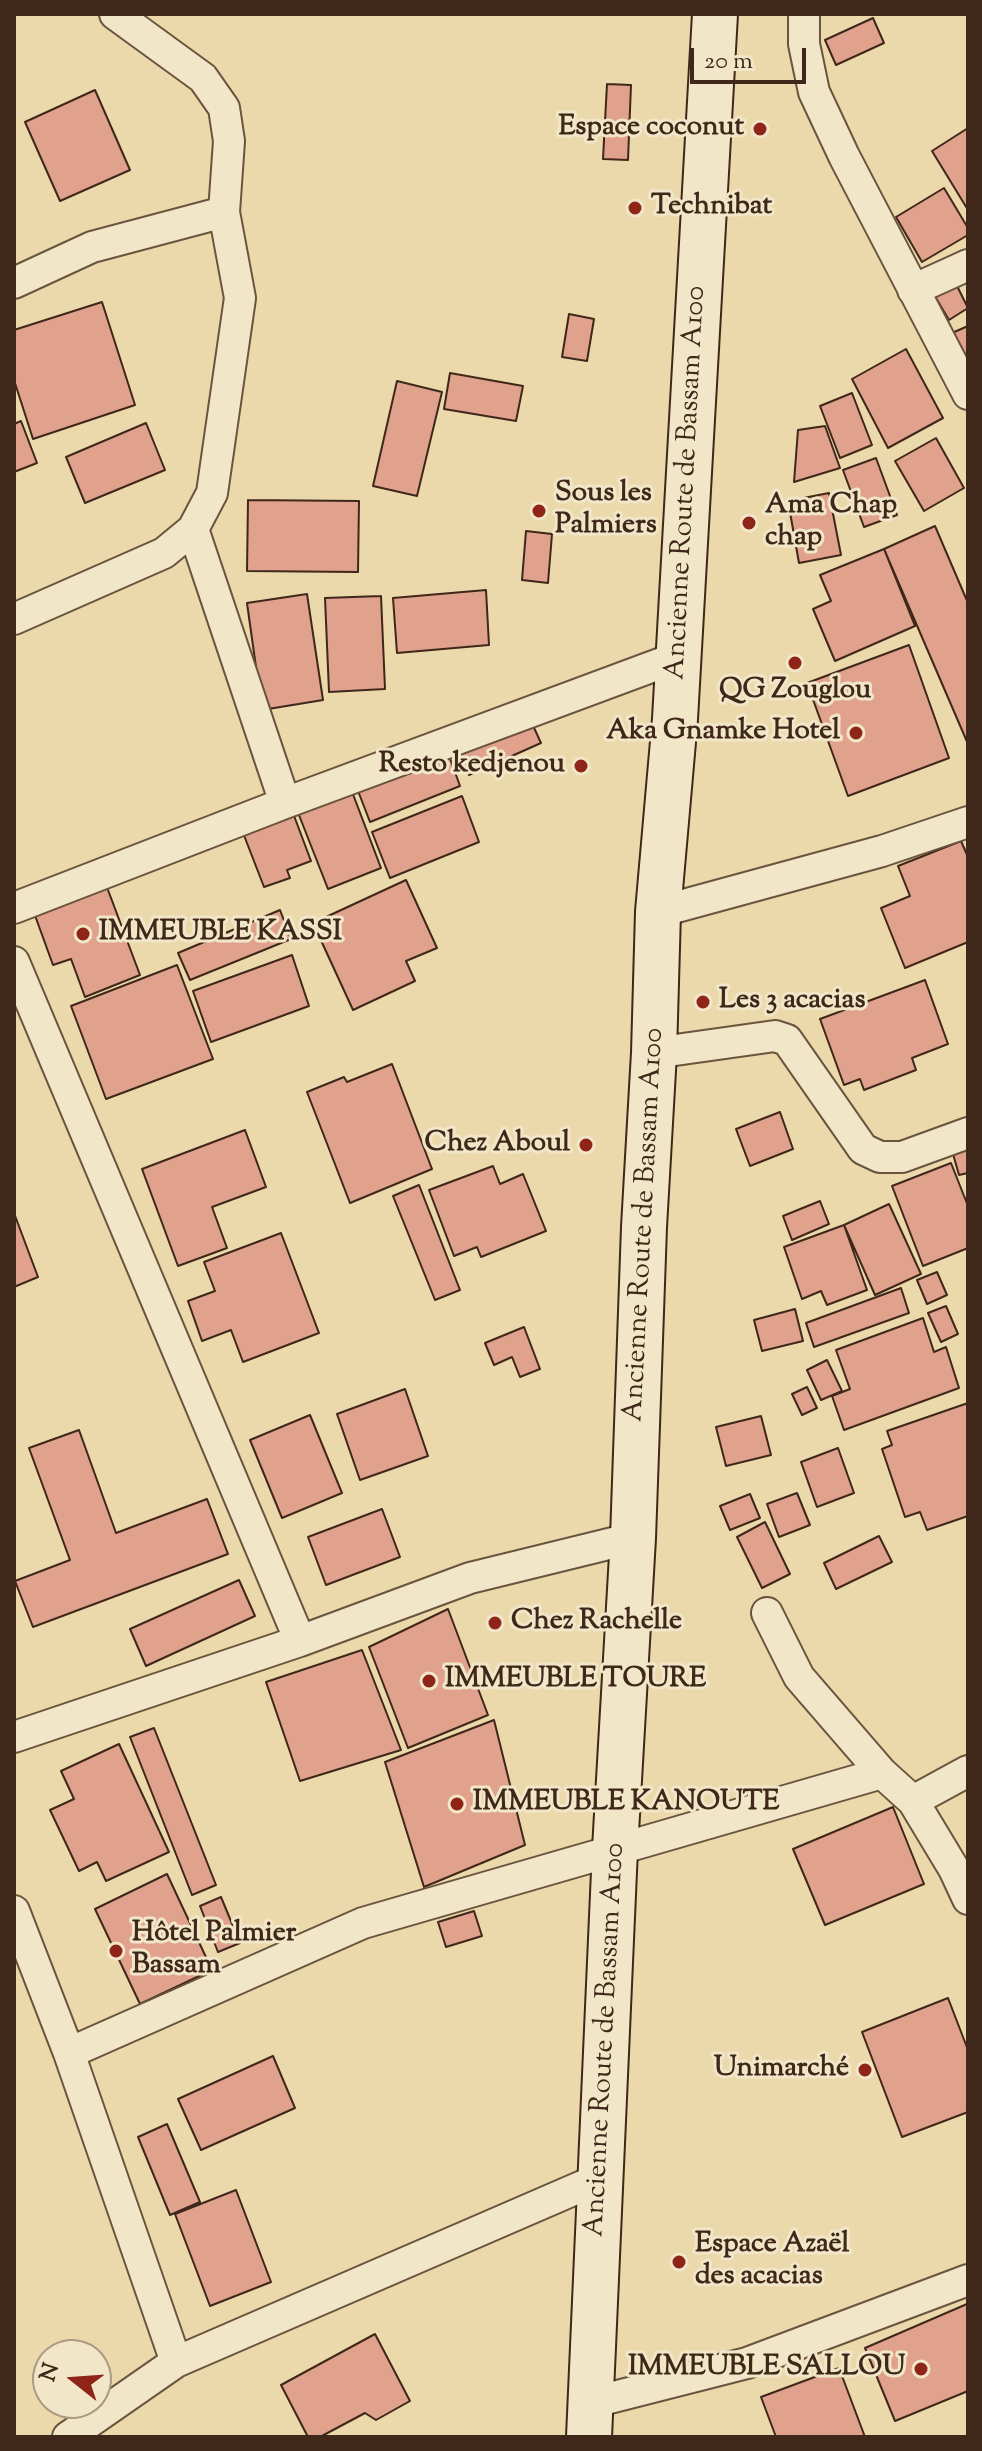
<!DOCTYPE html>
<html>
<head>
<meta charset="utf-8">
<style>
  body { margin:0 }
  #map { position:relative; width:982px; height:2451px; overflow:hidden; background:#ebd9ac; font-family:"Sorts Mill Goudy",serif }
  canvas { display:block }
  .frame { position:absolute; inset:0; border:16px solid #3f2719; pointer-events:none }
  .north { position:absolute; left:32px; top:2339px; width:80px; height:80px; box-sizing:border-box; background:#f2e6c9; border:2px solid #aa9a83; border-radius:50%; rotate:287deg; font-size:22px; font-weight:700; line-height:32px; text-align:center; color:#3f2719 }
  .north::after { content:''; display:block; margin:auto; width:28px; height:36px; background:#8f2418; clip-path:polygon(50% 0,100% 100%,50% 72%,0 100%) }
  .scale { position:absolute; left:690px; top:48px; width:116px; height:36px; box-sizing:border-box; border:4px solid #3f2719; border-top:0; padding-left:10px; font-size:24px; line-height:28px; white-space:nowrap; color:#3f2719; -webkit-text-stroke:6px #f2e6c9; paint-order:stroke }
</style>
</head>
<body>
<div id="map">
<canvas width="982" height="2451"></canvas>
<div class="frame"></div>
<div class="north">N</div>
<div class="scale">20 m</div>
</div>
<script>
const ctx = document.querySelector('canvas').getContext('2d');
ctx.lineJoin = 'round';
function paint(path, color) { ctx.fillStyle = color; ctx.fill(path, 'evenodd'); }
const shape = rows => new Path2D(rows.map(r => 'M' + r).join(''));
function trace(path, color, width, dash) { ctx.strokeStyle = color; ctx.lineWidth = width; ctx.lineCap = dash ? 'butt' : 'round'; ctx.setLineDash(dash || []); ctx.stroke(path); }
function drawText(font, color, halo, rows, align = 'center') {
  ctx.font = font + ' "Sorts Mill Goudy",serif'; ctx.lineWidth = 6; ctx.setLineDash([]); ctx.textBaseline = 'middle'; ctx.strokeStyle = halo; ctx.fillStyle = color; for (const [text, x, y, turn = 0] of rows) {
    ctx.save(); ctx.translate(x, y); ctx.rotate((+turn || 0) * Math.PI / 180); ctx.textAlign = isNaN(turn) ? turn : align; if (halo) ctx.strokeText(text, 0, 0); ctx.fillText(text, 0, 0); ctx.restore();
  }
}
const building = shape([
  [873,18,884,43,836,65,825,40,873,18],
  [607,84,631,85,628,160,603,159,607,84],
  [95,90,130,170,60,201,25,122,95,90],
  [968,128,968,210,932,151,968,128],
  [944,188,968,228,968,235,922,262,896,217,944,188],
  [954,280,968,308,949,320,933,293,954,280],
  [102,302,135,405,33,439,14,380,14,330,102,302],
  [569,314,594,319,587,361,562,357,569,314],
  [968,326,968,364,945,336,968,326],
  [906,349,943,418,888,448,852,379,906,349],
  [450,373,523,386,516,421,444,409,450,373],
  [397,381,442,392,417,496,373,486,397,381],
  [852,393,872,445,840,458,820,406,852,393],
  [21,421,37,463,14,472,14,424,21,421],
  [146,423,165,470,85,503,66,457,146,423],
  [825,426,840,468,794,482,798,430,825,426],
  [936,438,964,488,924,511,895,461,936,438],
  [876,458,897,515,864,527,843,470,876,458],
  [829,493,841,555,799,563,788,501,829,493],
  [248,500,359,501,358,572,247,571,248,500],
  [935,526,968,603,968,744,884,549,935,526],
  [526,531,552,534,548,583,522,580,526,531],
  [884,549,915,626,835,661,813,609,831,601,820,575,884,549],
  [486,590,489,645,397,653,393,598,486,590],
  [307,594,323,700,262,710,247,603,307,594],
  [381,596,385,689,329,692,325,598,381,596],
  [909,645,949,758,848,796,807,683,909,645],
  [530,719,541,743,469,775,459,751,530,719],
  [446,747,460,786,370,822,355,783,446,747],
  [351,789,381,868,328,889,297,810,351,789],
  [462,796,479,842,390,878,372,832,462,796],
  [290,805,311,861,287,870,290,878,264,887,240,825,290,805],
  [961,841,968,857,968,942,905,968,881,908,910,896,898,866,961,841],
  [406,880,437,948,406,961,415,981,353,1010,313,923,406,880],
  [105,882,140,975,85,997,71,959,53,965,33,910,105,882],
  [280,910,291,939,190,980,178,953,280,910],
  [292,955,309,1006,211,1042,193,991,292,955],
  [177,965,213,1059,106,1099,71,1006,177,965],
  [925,980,948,1044,912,1058,916,1070,864,1090,860,1079,844,1085,820,1019,925,980],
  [392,1064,432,1169,350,1203,307,1092,344,1077,347,1082,392,1064],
  [780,1112,793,1149,750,1166,736,1129,780,1112],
  [245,1130,266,1187,212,1207,227,1248,178,1266,142,1169,245,1130],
  [968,1142,968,1173,959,1175,951,1147,968,1142],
  [951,1163,968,1206,968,1248,923,1266,892,1186,951,1163],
  [493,1166,500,1184,523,1174,546,1231,481,1257,477,1247,454,1256,429,1190,493,1166],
  [419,1185,460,1290,435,1300,393,1196,419,1185],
  [820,1201,829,1224,792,1240,783,1216,820,1201],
  [889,1204,921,1274,875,1295,844,1225,889,1204],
  [14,1213,38,1277,14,1287,14,1213],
  [844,1225,867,1290,827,1305,821,1291,802,1299,784,1247,844,1225],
  [281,1233,319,1333,243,1362,231,1330,202,1341,188,1301,215,1291,204,1262,281,1233],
  [937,1272,947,1295,927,1304,917,1280,937,1272],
  [901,1288,909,1313,814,1347,806,1323,901,1288],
  [946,1306,958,1334,941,1342,928,1313,946,1306],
  [795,1309,803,1341,762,1351,754,1320,795,1309],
  [923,1318,934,1352,946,1347,959,1388,844,1430,832,1396,850,1389,836,1350,923,1318],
  [524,1327,540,1369,520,1377,512,1357,494,1365,485,1343,524,1327],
  [827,1360,842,1391,821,1400,807,1370,827,1360],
  [807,1387,817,1408,802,1415,792,1394,807,1387],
  [405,1389,428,1456,360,1480,337,1414,405,1389],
  [968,1403,968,1516,927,1530,920,1512,905,1517,882,1449,892,1445,887,1431,968,1403],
  [310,1415,342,1493,282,1518,250,1440,310,1415],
  [761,1416,771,1455,726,1466,716,1427,761,1416],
  [79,1430,116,1533,207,1499,228,1554,33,1627,15,1581,70,1560,29,1448,79,1430],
  [838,1448,854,1493,817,1507,801,1462,838,1448],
  [797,1493,810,1525,779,1537,767,1504,797,1493],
  [750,1494,760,1518,730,1530,720,1506,750,1494],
  [382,1509,400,1557,326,1585,308,1537,382,1509],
  [765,1522,790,1574,762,1588,737,1537,765,1522],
  [879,1536,892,1562,836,1589,824,1563,879,1536],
  [239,1580,255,1616,146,1666,130,1629,239,1580],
  [448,1609,488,1715,408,1748,369,1647,448,1609],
  [362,1650,401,1750,300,1781,266,1682,362,1650],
  [494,1720,525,1845,424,1887,385,1762,494,1720],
  [154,1728,216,1885,192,1895,130,1737,154,1728],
  [119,1744,169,1852,106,1881,97,1862,79,1871,50,1810,74,1799,61,1771,119,1744],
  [893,1807,924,1884,825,1925,793,1849,893,1807],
  [167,1874,212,1970,140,2004,95,1909,167,1874],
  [221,1897,240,1943,218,1952,200,1906,221,1897],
  [474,1911,482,1936,446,1947,438,1922,474,1911],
  [948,1998,968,2050,968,2112,902,2137,862,2032,948,1998],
  [273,2056,295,2108,201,2150,178,2099,273,2056],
  [167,2124,200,2202,170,2215,138,2137,167,2124],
  [236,2190,271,2282,210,2306,175,2214,236,2190],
  [967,2304,968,2391,895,2421,865,2348,967,2304],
  [375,2334,410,2401,376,2420,365,2413,320,2437,308,2437,281,2385,375,2334],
  [839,2368,865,2437,776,2437,761,2397,839,2368]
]);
paint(building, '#e0a18d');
trace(building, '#3f2719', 2);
const street = shape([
  [804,14,804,44,814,92,844,156,968,394],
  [14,283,92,247,224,212],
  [913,290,968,265],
  [193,529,285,803],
  [14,619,164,553,193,529,212,493,240,298,224,212,229,141,224,108,203,78,115,14],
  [14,908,285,803,678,657],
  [658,912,882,851,968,822],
  [14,962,300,1641],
  [654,1053,775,1036,787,1040,863,1149,880,1157,902,1157,968,1133],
  [767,1613,799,1677,882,1773],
  [14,1737,300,1641,470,1578,633,1538],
  [913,1801,968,1771],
  [14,1911,69,2053,176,2362],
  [69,2053,363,1923,882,1773,913,1801,954,1869,968,1899],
  [590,2403,747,2363,968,2280],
  [68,2437,176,2362,601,2178]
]);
const secondary = shape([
  [589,2437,615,1849,633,1538,644,1227,654,1053,658,912,675,719,715,14]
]);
trace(street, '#6a543e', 34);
trace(secondary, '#3f2719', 48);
trace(street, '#f2e6c9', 30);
trace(secondary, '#f2e6c9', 44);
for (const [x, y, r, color] of [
  [760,129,8,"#8f2418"],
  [635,208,8,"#8f2418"],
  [539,511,8,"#8f2418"],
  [749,523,8,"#8f2418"],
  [795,663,8,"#8f2418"],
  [856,733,8,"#8f2418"],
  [581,766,8,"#8f2418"],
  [83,934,8,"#8f2418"],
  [703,1002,8,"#8f2418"],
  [586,1145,8,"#8f2418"],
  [495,1623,8,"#8f2418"],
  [429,1681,8,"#8f2418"],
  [457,1804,8,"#8f2418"],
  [116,1951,8,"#8f2418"],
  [865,2070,8,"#8f2418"],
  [679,2262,8,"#8f2418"],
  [921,2369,8,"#8f2418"]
]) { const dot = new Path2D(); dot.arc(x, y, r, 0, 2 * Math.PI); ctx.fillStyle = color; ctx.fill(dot); trace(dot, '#f2e6c9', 3); }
drawText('bold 28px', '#3f2719', '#f2e6c9', [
  ["Espace coconut",744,129,"right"],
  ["Technibat",651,208],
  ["Sous les",555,495],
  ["Palmiers",555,527],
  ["Ama Chap",765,507],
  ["chap",765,539],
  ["QG Zouglou",795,692,"center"],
  ["Aka Gnamke Hotel",840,733,"right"],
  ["Resto kedjenou",565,766,"right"],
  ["IMMEUBLE KASSI",99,934],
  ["Les 3 acacias",719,1002],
  ["Chez Aboul",570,1145,"right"],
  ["Chez Rachelle",511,1623],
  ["IMMEUBLE TOURE",445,1681],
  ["IMMEUBLE KANOUTE",473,1804],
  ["Hôtel Palmier",132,1935],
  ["Bassam",132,1967],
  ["Unimarché",849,2070,"right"],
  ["Espace Azaël",695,2246],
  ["des acacias",695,2278],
  ["IMMEUBLE SALLOU",905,2369,"right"]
], 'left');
drawText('28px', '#3f2719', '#f2e6c9', [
  ["Ancienne Route de Bassam A100",688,483,-87],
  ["Ancienne Route de Bassam A100",646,1225,-87],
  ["Ancienne Route de Bassam A100",607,2040,-87]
]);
</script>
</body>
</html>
